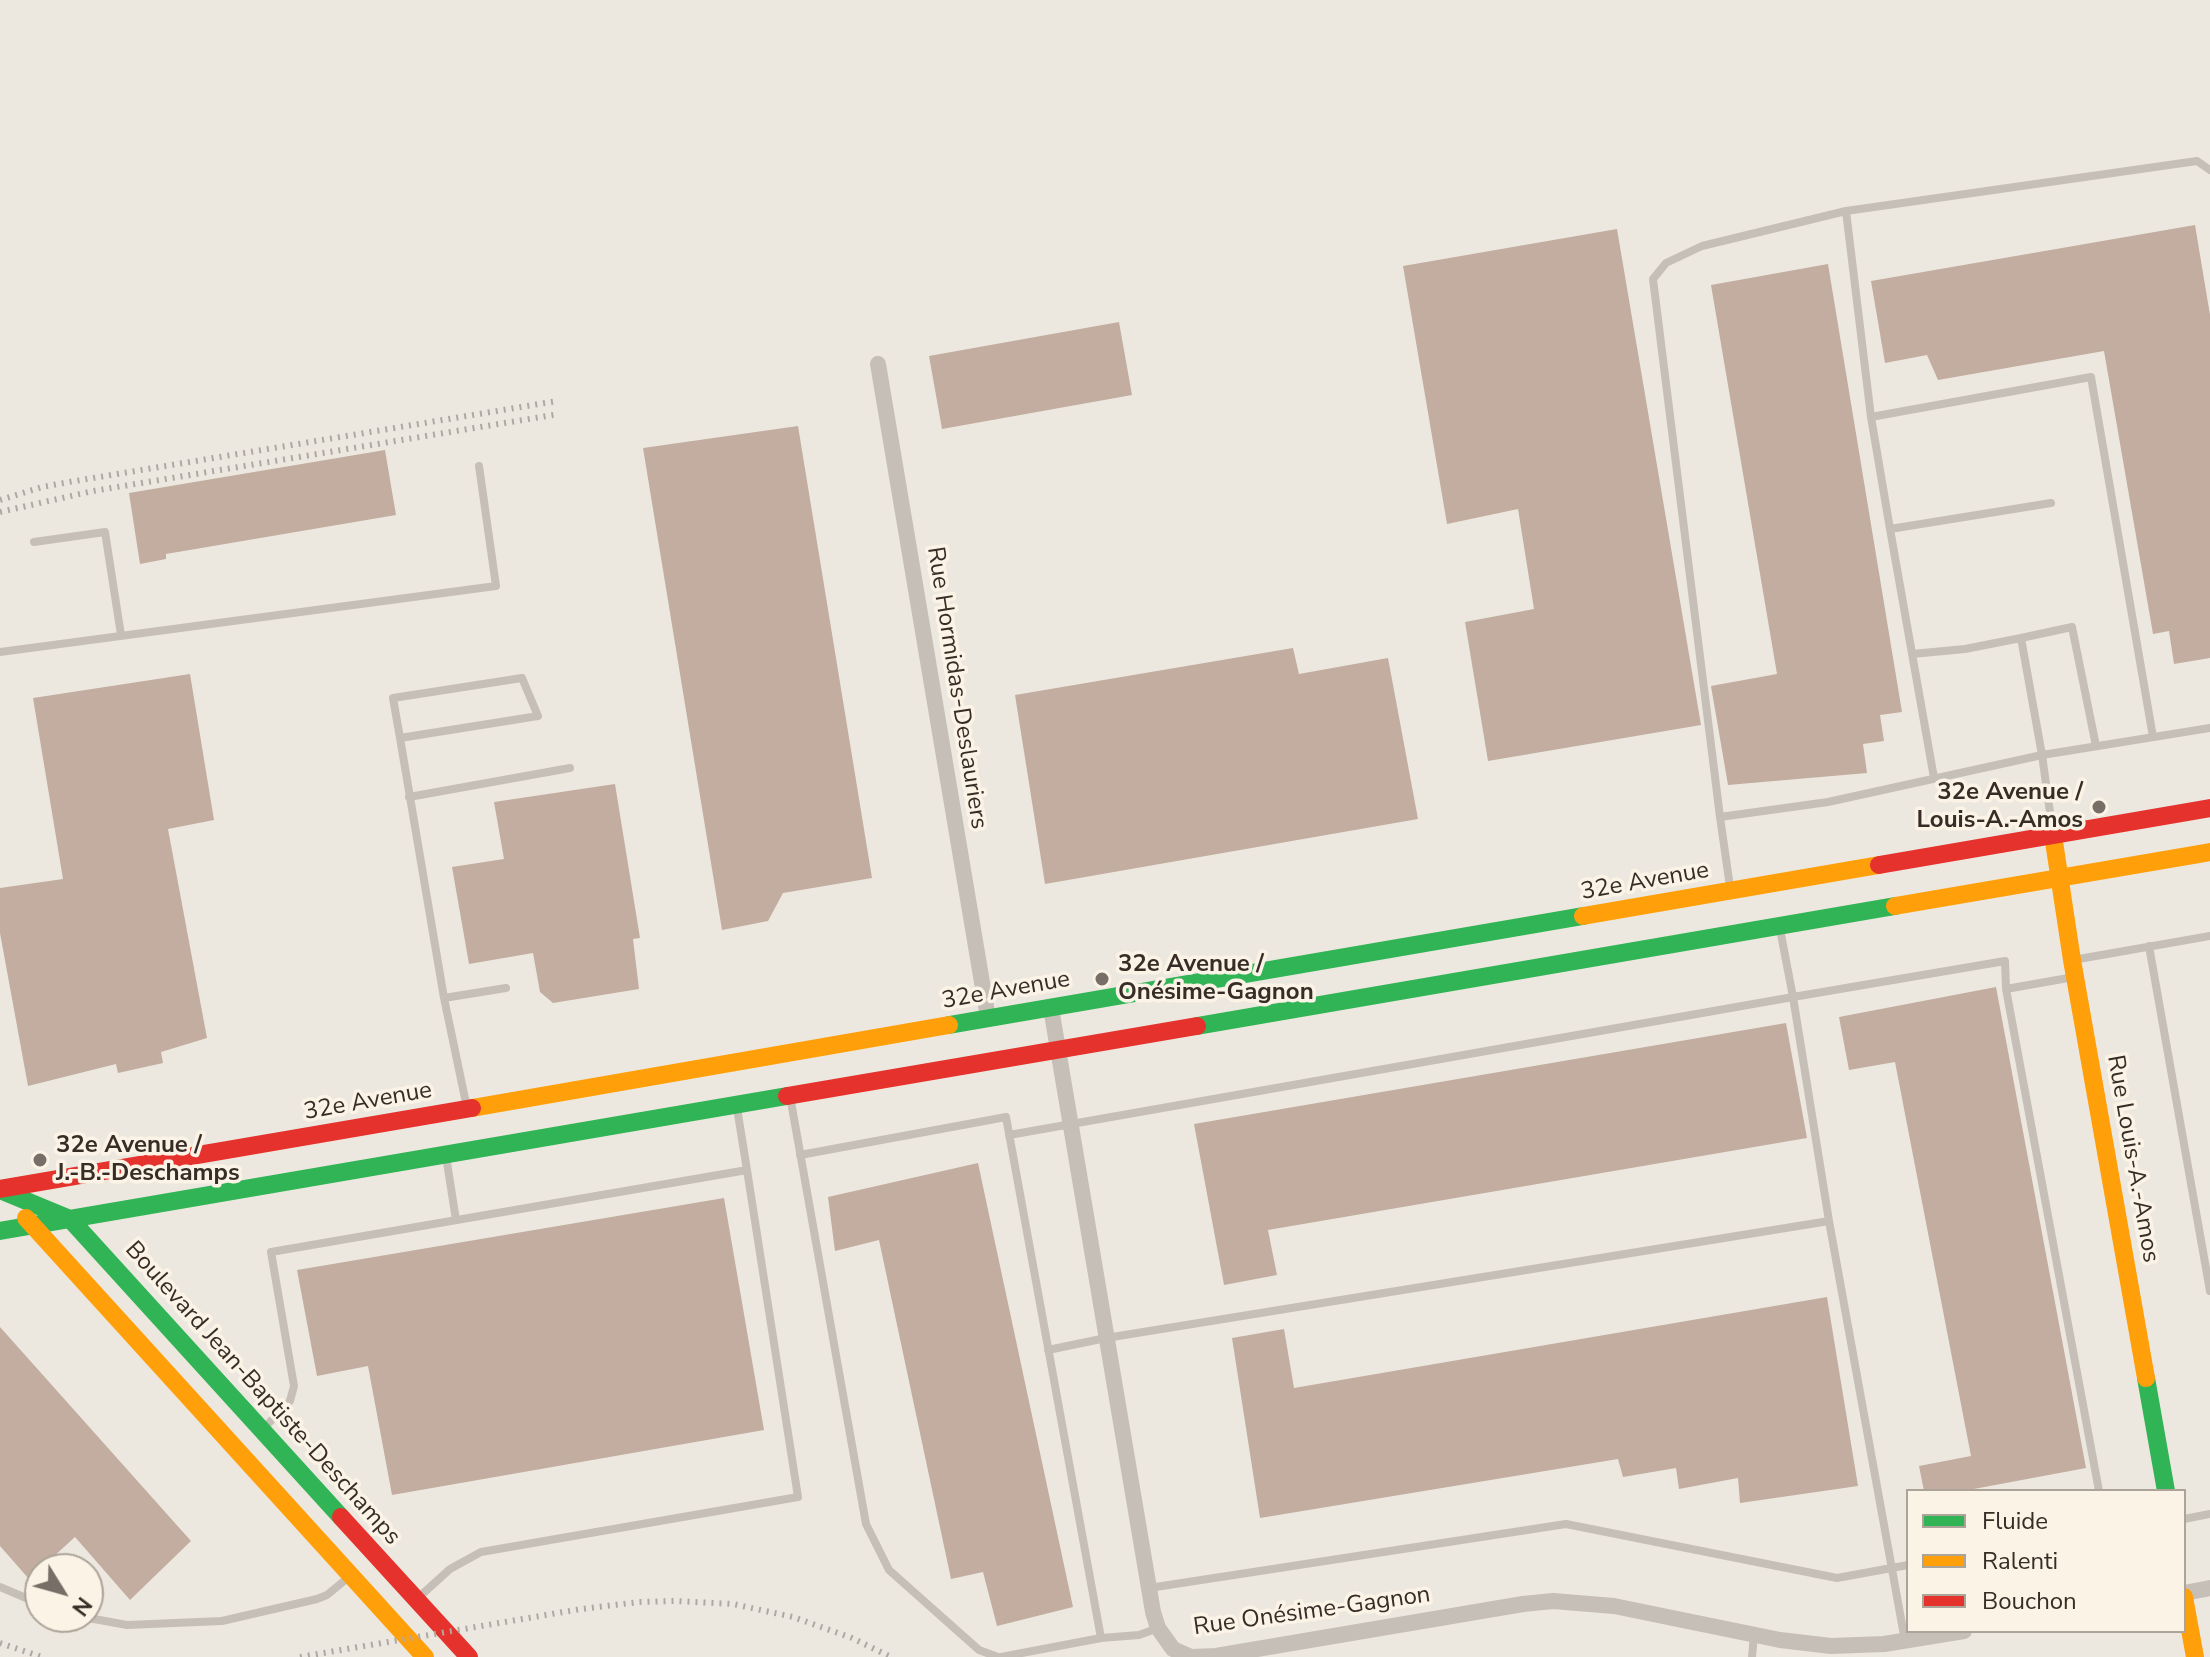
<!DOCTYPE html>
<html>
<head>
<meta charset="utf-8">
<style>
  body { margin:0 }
  #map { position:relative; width:2210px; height:1657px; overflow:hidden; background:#ede8df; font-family:"Nunito Sans",sans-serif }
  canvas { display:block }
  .legend { position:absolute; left:1906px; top:1489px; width:280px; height:144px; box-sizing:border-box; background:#fbf3e6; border:2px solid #ada499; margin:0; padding:10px 14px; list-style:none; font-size:24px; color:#372d26 }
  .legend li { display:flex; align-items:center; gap:16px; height:40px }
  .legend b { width:40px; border:2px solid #ada499 }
  .north { position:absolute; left:24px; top:1553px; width:80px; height:80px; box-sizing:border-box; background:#fbf3e6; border:2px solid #ada499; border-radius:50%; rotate:127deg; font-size:22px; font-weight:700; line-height:32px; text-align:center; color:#372d26 }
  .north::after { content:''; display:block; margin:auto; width:28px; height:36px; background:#776e67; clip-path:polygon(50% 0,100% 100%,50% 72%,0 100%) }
</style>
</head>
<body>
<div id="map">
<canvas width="2210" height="1657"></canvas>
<ul class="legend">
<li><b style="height:10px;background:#30b455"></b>Fluide</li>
<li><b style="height:10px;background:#ff9f0a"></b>Ralenti</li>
<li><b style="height:10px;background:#e5322d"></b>Bouchon</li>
</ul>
<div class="north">N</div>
</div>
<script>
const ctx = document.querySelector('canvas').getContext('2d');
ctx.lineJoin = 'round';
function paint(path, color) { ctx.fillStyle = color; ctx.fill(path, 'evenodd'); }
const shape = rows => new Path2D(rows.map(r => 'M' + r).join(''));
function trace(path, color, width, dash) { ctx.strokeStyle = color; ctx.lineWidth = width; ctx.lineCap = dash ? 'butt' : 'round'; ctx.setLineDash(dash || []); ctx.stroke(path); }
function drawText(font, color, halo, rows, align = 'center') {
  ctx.font = font + ' "Nunito Sans",sans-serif'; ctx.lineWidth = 7; ctx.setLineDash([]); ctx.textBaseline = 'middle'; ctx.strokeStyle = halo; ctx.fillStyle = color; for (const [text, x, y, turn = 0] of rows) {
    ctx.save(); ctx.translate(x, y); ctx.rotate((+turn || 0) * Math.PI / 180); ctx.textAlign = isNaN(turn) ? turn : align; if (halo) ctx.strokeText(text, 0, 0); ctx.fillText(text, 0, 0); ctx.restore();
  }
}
paint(shape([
  [2195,225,2210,315,2210,658,2174,664,2169,631,2153,634,2104,351,1938,380,1927,355,1885,363,1871,281],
  [1617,229,1701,725,1488,761,1465,622,1534,609,1518,509,1447,524,1403,266],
  [1828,264,1902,712,1880,715,1884,741,1863,744,1867,773,1728,785,1711,686,1777,674,1711,285],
  [1119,322,1132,395,942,429,929,356],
  [798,426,872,878,783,893,768,921,722,930,643,448],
  [385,450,396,515,166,554,166,559,140,564,129,493],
  [1293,648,1299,674,1388,658,1418,819,1045,884,1015,695],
  [190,674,214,820,168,829,207,1038,161,1052,163,1063,118,1073,116,1064,28,1086,0,933,0,888,63,879,33,698],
  [615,784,640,938,633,939,639,989,553,1003,540,992,533,953,469,964,452,867,504,859,494,802],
  [1996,987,2086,1468,1963,1491,1924,1491,1919,1466,1971,1456,1895,1062,1849,1070,1839,1017],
  [1786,1023,1807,1138,1268,1230,1277,1275,1224,1285,1194,1124],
  [978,1163,1073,1607,997,1626,983,1572,951,1579,879,1240,835,1251,828,1197],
  [724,1198,764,1430,392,1495,368,1366,317,1376,297,1270],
  [1827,1297,1858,1486,1740,1503,1738,1478,1679,1489,1676,1468,1623,1477,1618,1459,1260,1518,1232,1338,1284,1329,1294,1388],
  [0,1327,191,1541,130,1600,75,1537,29,1579,0,1546]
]), '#c2ada0');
trace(shape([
  [1871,417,1846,211,2197,161,2210,170],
  [1890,529,1871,417,2091,377,2153,737],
  [34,542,105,532,121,635],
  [0,652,496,586,479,466],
  [1912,654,1965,649,2021,638],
  [522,678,538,716,400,738,393,698,522,678],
  [400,738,444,998,467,1108],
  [1934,778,1890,529,2051,503],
  [409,797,570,768],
  [1720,817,1653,279,1666,263,1702,246,1846,211],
  [2053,834,2042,755,2210,728],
  [1730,887,1720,817,1828,802,2042,755,2021,638,2072,627,2096,746],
  [1780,929,1793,997,2005,961,2006,989,2099,1491],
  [2149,946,2210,1291],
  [2073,960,2210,936],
  [2006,989,2074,977],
  [444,998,506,988],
  [790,1096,866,1524,889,1570,979,1650,998,1657],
  [1009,1135,1793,997,1829,1221,1106,1338,1048,1350],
  [800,1155,1006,1117,1101,1638,1001,1657],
  [446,1156,456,1220],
  [1829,1221,1905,1641],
  [264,1428,290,1401,294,1386,271,1252,747,1170,737,1108],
  [2184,1519,2210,1514],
  [0,1587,40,1604],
  [1149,1588,1566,1524,1837,1578,1908,1565],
  [418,1598,450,1569,481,1552,798,1497,747,1170],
  [83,1617,127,1625,222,1621,317,1599,327,1595,350,1576],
  [1101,1638,1139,1635,1158,1628],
  [1752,1657,1754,1635]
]), '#c6bfb8', 8);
trace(shape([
  [878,364,988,1018],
  [1051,1008,1153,1612,1158,1628,1173,1649,1191,1657,1216,1656,1523,1604,1553,1601,1614,1606,1780,1640,1831,1646,1884,1644,1964,1631],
  [2184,1593,2210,1588]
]), '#c6bfb8', 16);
trace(shape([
  [949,1025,1583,916],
  [1197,1026,1895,906],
  [0,1190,70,1219,341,1517],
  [0,1231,787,1096],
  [2146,1378,2166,1491]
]), '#30b455', 18);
trace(shape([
  [2053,835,2072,960,2146,1378],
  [1895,906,2210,852],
  [1583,916,1879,865],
  [472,1108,949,1025],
  [26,1218,425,1657],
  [2184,1597,2195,1657]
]), '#ff9f0a', 18);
trace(shape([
  [1879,865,2210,808],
  [787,1096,1197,1026],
  [0,1189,472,1108],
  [341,1517,469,1657]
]), '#e5322d', 18);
trace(shape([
  [0,500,42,487,69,482,557,401],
  [0,512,93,491,559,414],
  [0,1643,42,1657],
  [300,1657,581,1609,639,1602,676,1601,733,1604,793,1617,852,1638,891,1657]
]), '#ada8a3', 6, [2, 6]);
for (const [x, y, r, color] of [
  [2099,807,8,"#776e67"],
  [1102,979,8,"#776e67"],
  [40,1160,8,"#776e67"]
]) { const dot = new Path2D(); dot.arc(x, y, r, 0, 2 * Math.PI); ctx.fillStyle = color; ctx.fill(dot); trace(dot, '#fbf3e6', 3); }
drawText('24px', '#372d26', '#fbf3e6', [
  ["Rue Hormidas-Deslauriers",956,688,81],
  ["32e Avenue",1645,882,-10],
  ["32e Avenue",1006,991,-10],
  ["32e Avenue",368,1102,-10],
  ["Rue Louis-A.-Amos",2132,1159,80],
  ["Boulevard Jean-Baptiste-Deschamps",262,1394,48],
  ["Rue Onésime-Gagnon",1312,1612,-8]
]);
drawText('bold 24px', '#372d26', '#fbf3e6', [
  ["32e Avenue /",2083,793,"right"],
  ["Louis-A.-Amos",2083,821,"right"],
  ["32e Avenue /",1118,965],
  ["Onésime-Gagnon",1118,993],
  ["32e Avenue /",56,1146],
  ["J.-B.-Deschamps",56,1174]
], 'left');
</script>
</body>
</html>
